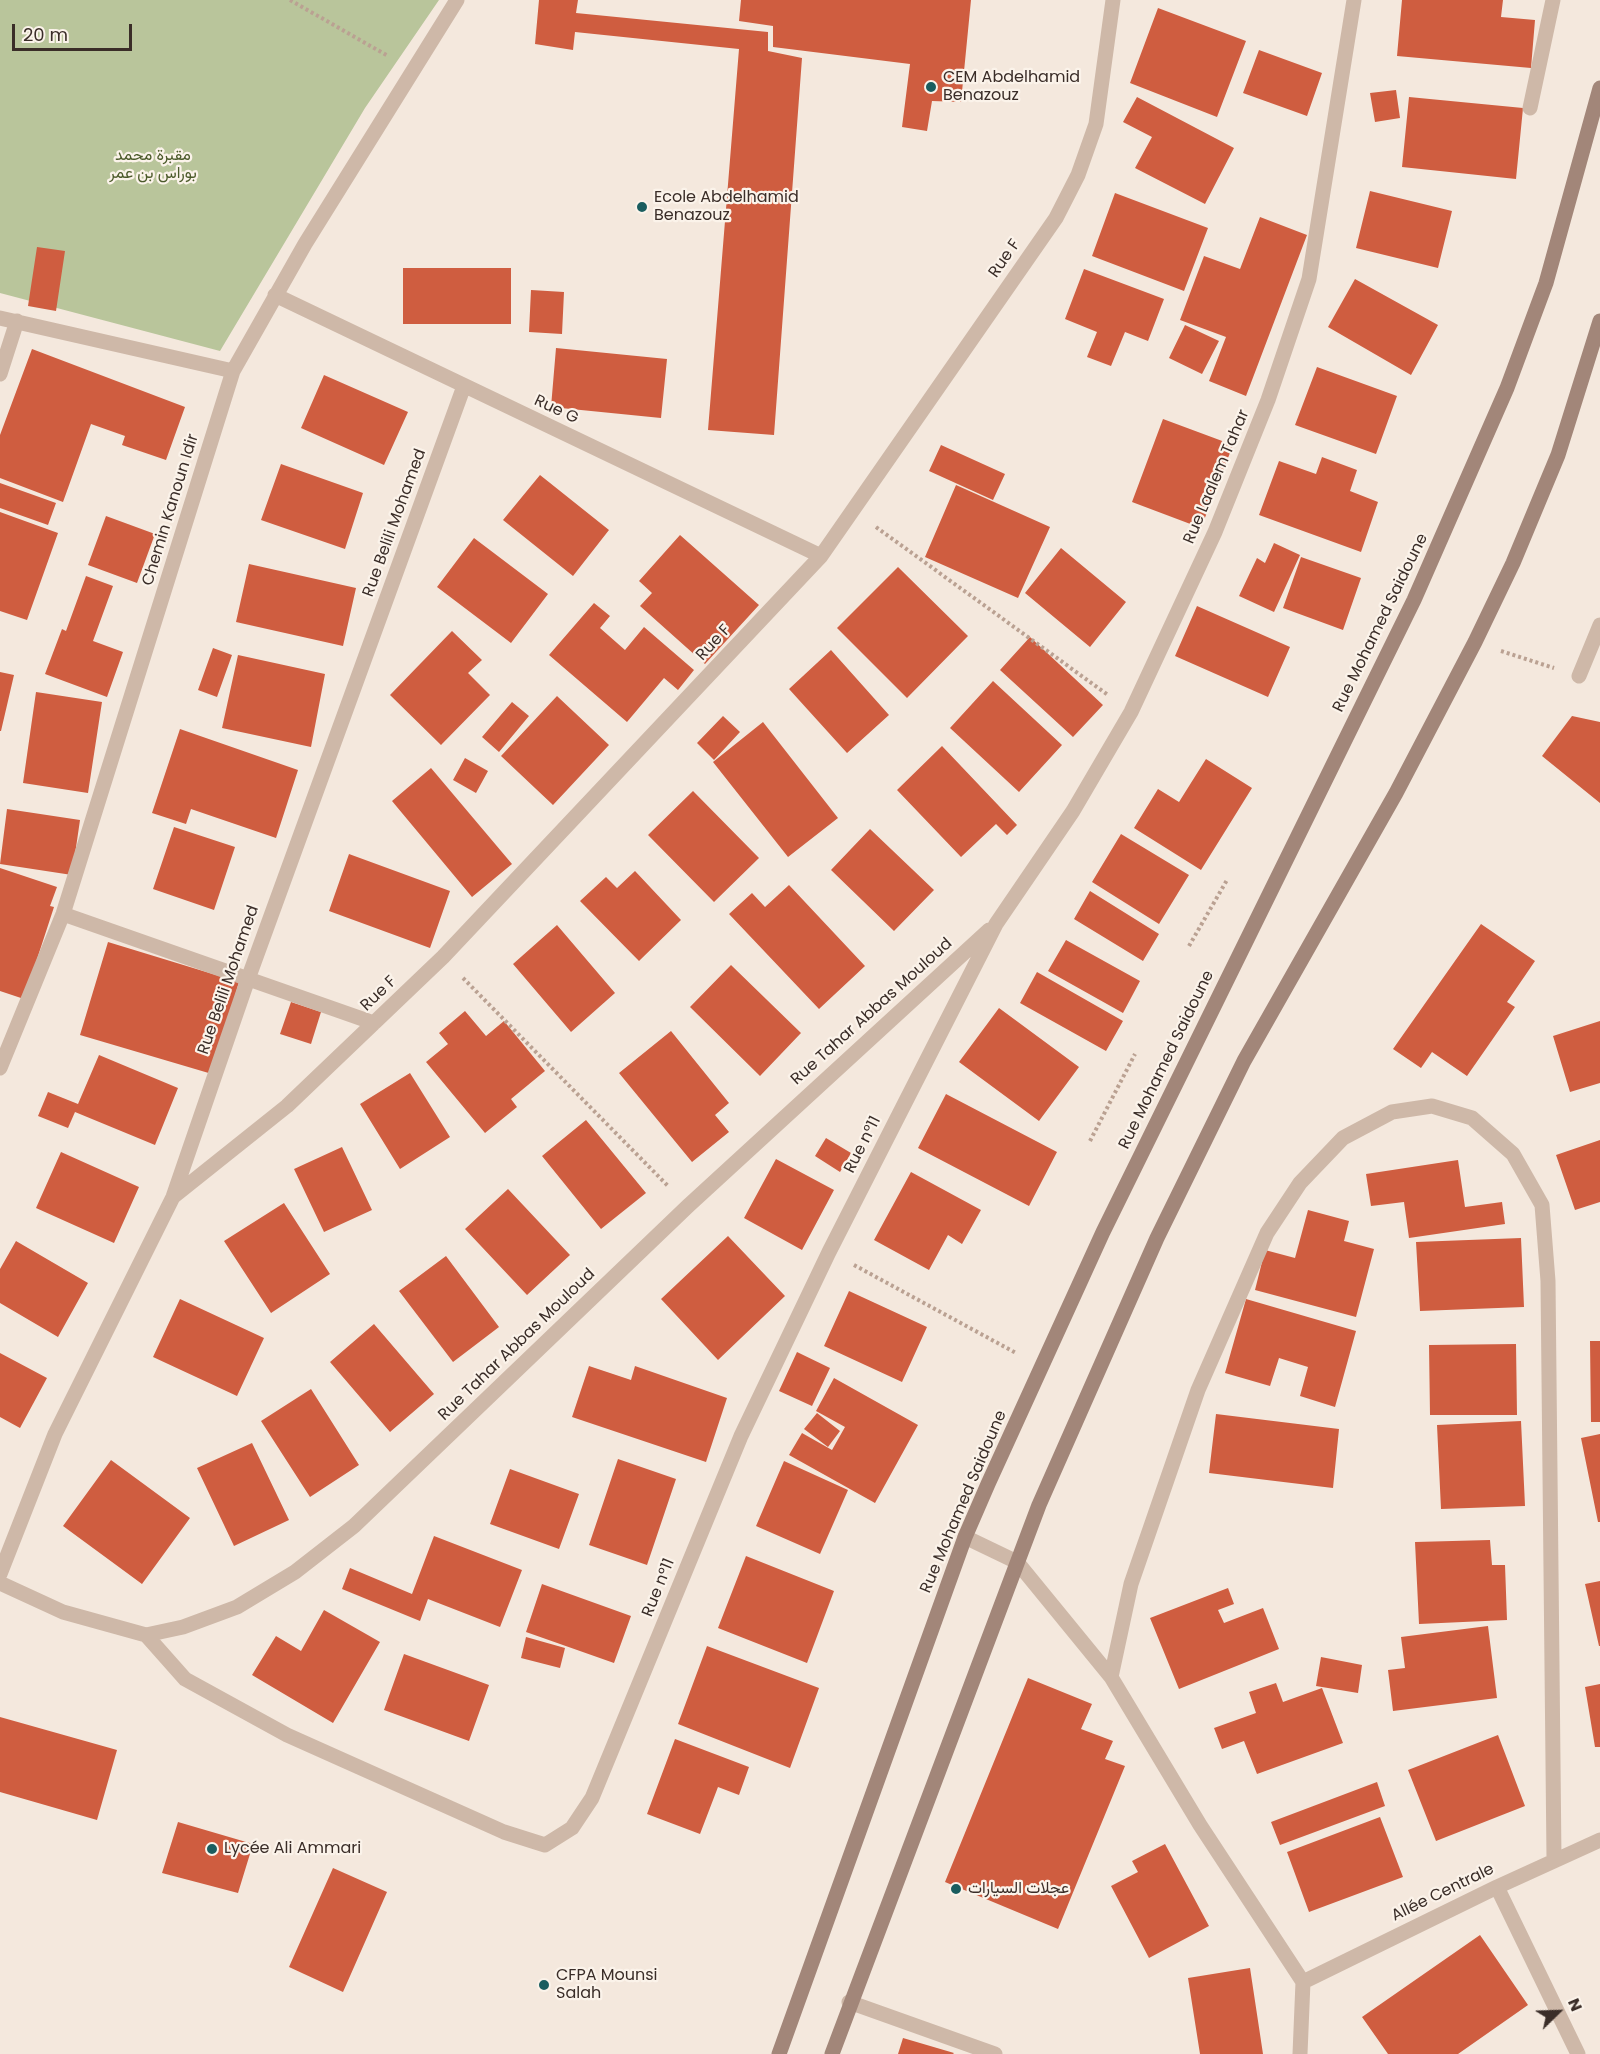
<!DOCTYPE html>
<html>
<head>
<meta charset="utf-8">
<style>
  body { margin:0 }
  #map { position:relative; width:1600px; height:2054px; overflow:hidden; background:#f4e8dd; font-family:Poppins,sans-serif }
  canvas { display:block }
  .north { position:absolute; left:1528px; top:1982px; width:60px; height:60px; -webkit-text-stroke:4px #fbf3ea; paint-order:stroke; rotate:67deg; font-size:16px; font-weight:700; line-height:24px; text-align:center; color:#3a2d28 }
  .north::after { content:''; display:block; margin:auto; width:21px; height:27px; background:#3a2d28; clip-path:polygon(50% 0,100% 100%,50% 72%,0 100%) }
  .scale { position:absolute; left:12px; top:24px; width:120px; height:27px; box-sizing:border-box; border:3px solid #3a2d28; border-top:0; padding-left:8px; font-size:18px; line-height:21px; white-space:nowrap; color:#3a2d28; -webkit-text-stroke:4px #fbf3ea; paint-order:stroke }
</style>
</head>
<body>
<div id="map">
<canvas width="1600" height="2054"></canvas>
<div class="north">N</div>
<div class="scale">20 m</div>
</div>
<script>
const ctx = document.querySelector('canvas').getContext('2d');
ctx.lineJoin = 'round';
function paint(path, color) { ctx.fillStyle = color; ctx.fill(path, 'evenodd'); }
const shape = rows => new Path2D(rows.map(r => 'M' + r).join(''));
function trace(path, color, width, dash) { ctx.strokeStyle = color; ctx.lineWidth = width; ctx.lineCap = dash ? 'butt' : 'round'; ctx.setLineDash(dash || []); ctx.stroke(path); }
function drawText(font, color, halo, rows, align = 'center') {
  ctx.font = font + ' Poppins,Vazirmatn,sans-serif'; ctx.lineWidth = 4.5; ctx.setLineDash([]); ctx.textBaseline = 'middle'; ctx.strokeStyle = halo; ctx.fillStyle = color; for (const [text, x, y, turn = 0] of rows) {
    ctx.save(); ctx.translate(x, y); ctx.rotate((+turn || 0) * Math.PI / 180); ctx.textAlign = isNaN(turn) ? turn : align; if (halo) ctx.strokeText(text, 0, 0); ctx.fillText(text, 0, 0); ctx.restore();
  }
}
paint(shape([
  [0,0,439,0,365,108,220,351,0,293]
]), '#b9c59b');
paint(shape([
  [539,0,578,0,576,13,768,32,768,51,802,58,774,435,708,430,739,49,575,32,573,50,535,44],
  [741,0,971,0,961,102,932,101,927,131,902,127,910,64,773,47,773,26,739,21],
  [1402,0,1503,0,1501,17,1535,20,1531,68,1397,56],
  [1158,8,1246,41,1217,117,1130,83],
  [1259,50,1322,73,1307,116,1243,93],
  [1396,90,1400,118,1375,122,1370,93],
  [1137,97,1234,148,1205,204,1135,168,1152,137,1123,122],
  [1409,97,1523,108,1516,179,1402,167],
  [1370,191,1452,211,1438,268,1356,248],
  [1115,193,1208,228,1184,291,1092,256],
  [1260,217,1307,235,1246,396,1209,381,1226,337,1180,320,1204,256,1240,269],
  [37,247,65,251,56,311,28,306],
  [403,268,511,268,511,324,403,324],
  [1084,269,1164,299,1148,341,1125,332,1111,366,1087,357,1097,332,1065,319],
  [1355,279,1438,325,1411,375,1328,327],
  [531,290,564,292,562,334,529,332],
  [1185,325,1219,341,1202,374,1169,358],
  [556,348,667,359,661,418,551,407],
  [32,349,185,407,166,460,122,445,125,436,91,424,63,502,0,478,0,435],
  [1317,367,1397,396,1376,454,1295,425],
  [324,375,408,412,384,465,301,428],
  [1163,419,1233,445,1201,528,1132,502],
  [941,445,1005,474,993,500,929,471],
  [1322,457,1357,470,1350,491,1378,502,1361,552,1259,515,1279,461,1316,474],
  [281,464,363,493,345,549,261,520],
  [540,475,609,530,573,576,503,520],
  [0,483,56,503,48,525,0,508],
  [956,485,1050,527,1018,598,925,557],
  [0,512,58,533,27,620,0,611],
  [106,516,155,534,137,583,88,565],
  [680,535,759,605,705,664,640,606,652,593,639,581],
  [474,538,548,594,511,643,437,587],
  [1274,543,1300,555,1274,612,1239,596,1257,558,1265,563],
  [1061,548,1126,602,1090,647,1025,593],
  [1301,557,1361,578,1343,630,1283,608],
  [249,564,356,588,343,646,236,622],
  [898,567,968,636,907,698,837,628],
  [86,576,113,586,93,641,123,652,107,697,45,674,62,629,66,631],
  [594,603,610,616,600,628,625,650,644,627,694,670,678,690,664,678,627,722,549,655],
  [1197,606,1290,647,1268,697,1175,656],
  [452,631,482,660,468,673,490,695,441,745,390,695],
  [1030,637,1103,705,1073,737,1000,670],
  [213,648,232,655,217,697,198,690],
  [831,650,889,715,847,753,789,689],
  [238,655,325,674,311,747,222,728],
  [0,672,14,675,1,731,0,731],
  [993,681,1062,745,1019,792,950,728],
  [36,692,102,702,88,793,23,783],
  [557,696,609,745,553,805,501,756],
  [512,702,529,716,499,752,482,737],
  [723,716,740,732,714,760,697,743],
  [1572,716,1600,722,1600,803,1542,756],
  [763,722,838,818,788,857,713,762],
  [180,729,298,770,276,838,191,809,186,824,152,813],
  [942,746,1017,825,1007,835,996,824,961,857,897,790],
  [465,758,488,771,476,793,453,780],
  [1206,759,1252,788,1201,870,1134,828,1158,789,1179,802],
  [431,768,512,864,472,897,392,801],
  [693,791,759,858,714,902,648,835],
  [7,809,80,820,72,875,0,864],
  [174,827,235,847,214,910,153,889],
  [870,829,934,890,894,931,831,870],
  [1121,834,1189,875,1159,924,1092,882],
  [349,854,450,891,430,948,329,911],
  [0,868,57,887,50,906,54,907,24,999,0,991],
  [635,871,681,920,639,961,580,901,606,877,617,888],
  [789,885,865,966,819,1009,729,914,752,893,765,907],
  [1090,891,1159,934,1143,961,1074,919],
  [1481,924,1535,961,1507,1002,1515,1007,1467,1076,1432,1052,1421,1068,1393,1049],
  [557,925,615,993,571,1032,513,964],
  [1066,940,1140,981,1123,1013,1048,971],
  [108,942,239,982,212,1074,80,1035],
  [731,965,801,1033,760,1076,690,1007],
  [1037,972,1123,1021,1106,1051,1020,1003],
  [291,1002,321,1012,311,1044,280,1034],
  [999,1008,1079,1067,1039,1121,959,1062],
  [465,1011,486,1036,504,1021,545,1071,511,1099,517,1107,485,1133,426,1062,448,1044,439,1033],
  [1600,1021,1600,1083,1570,1092,1553,1036],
  [671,1031,729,1103,715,1115,729,1132,692,1162,619,1073],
  [99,1055,178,1088,155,1145,75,1112,68,1128,38,1116,48,1092,78,1104],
  [410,1073,450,1137,400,1169,360,1104],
  [946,1094,1057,1152,1029,1206,918,1148],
  [586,1120,646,1193,601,1229,542,1156],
  [826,1138,851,1153,840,1172,815,1156],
  [1600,1140,1600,1202,1575,1210,1556,1155],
  [342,1147,372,1210,324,1232,294,1169],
  [61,1152,139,1187,114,1243,36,1208],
  [776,1159,834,1190,802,1250,744,1218],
  [1458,1160,1465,1207,1502,1202,1505,1224,1409,1238,1404,1202,1371,1206,1366,1174],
  [911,1172,981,1210,962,1244,948,1235,929,1270,874,1240],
  [508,1189,570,1255,527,1295,465,1229],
  [284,1203,330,1274,271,1313,224,1241],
  [1308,1210,1349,1221,1344,1241,1374,1249,1356,1317,1255,1290,1265,1250,1295,1258],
  [728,1236,785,1296,718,1360,661,1299],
  [1521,1238,1524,1307,1420,1311,1416,1242],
  [16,1241,88,1283,58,1337,0,1303,0,1269],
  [446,1256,499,1327,453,1362,399,1291],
  [849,1291,927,1327,902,1382,824,1346],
  [180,1299,264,1338,237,1396,153,1357],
  [1246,1299,1356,1331,1335,1407,1300,1396,1308,1367,1279,1358,1270,1386,1225,1373],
  [374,1324,434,1394,390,1432,330,1362],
  [1590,1341,1600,1341,1600,1422,1591,1422],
  [1516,1344,1517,1415,1430,1415,1429,1345],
  [797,1352,830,1368,812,1406,779,1391],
  [0,1353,47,1378,20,1428,0,1417],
  [589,1366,631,1380,635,1366,727,1398,706,1462,572,1417],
  [834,1378,918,1425,875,1503,789,1455,802,1433,832,1450,845,1427,816,1411],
  [311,1389,359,1465,310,1497,261,1421],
  [817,1413,840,1431,828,1447,804,1429],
  [1216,1414,1339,1429,1333,1488,1209,1473],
  [1521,1421,1525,1506,1441,1509,1437,1425],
  [1600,1434,1600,1522,1598,1522,1581,1438],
  [252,1443,289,1520,234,1546,197,1468],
  [618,1459,676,1479,647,1565,589,1545],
  [111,1460,190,1518,142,1584,63,1526],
  [784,1461,848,1490,820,1554,756,1526],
  [510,1469,579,1494,559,1549,490,1524],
  [434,1536,522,1570,500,1627,428,1599,420,1621,342,1589,350,1568,412,1594],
  [1490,1540,1492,1565,1505,1565,1507,1620,1419,1624,1415,1542],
  [746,1556,834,1591,807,1663,718,1628],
  [1600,1581,1600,1646,1599,1646,1585,1584],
  [542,1584,631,1616,614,1663,526,1632],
  [1228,1588,1234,1604,1218,1610,1224,1623,1263,1608,1279,1649,1179,1689,1150,1618],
  [324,1610,380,1642,333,1723,252,1675,276,1636,301,1651],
  [1488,1626,1497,1698,1393,1711,1388,1670,1405,1668,1401,1637],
  [526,1637,565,1648,560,1668,521,1658],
  [707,1646,819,1688,790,1768,678,1724],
  [404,1654,489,1685,469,1741,384,1710],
  [1321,1657,1362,1665,1358,1693,1316,1686],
  [1028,1678,1092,1704,1081,1729,1113,1741,1105,1759,1125,1766,1058,1929,945,1882],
  [1276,1683,1283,1702,1322,1688,1343,1743,1257,1774,1244,1741,1222,1749,1214,1728,1256,1713,1249,1692],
  [1600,1684,1600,1747,1595,1747,1585,1687],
  [0,1717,117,1750,97,1820,0,1792],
  [1498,1735,1525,1806,1436,1841,1408,1770],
  [675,1739,749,1767,739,1795,718,1787,700,1834,647,1814],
  [1377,1782,1385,1806,1280,1845,1271,1822],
  [1380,1817,1403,1877,1309,1912,1287,1852],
  [178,1822,253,1844,238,1893,162,1873],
  [1165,1844,1209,1926,1149,1958,1111,1886,1138,1872,1132,1861],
  [333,1868,387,1892,343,1992,289,1967],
  [1480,1935,1528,2005,1458,2054,1388,2054,1362,2017],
  [1250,1968,1263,2054,1200,2054,1188,1978],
  [903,2038,954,2053,953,2054,898,2054]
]), '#cf5d40');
trace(shape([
  [290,0,388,56],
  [876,527,1108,695],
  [1501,651,1554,668],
  [1189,946,1227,880],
  [463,978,668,1186],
  [1090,1141,1135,1054],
  [854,1265,1016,1353]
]), '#baa192', 4, [3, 3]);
trace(shape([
  [1530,108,1553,0],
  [1579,676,1600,625]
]), '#ceb8a8', 15);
trace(shape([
  [275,295,821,556],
  [0,318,233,371],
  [0,374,17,321],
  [63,914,374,1023],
  [0,1068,63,914,233,371,305,244,457,0],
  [173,1197,287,1106,443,957,821,556,1056,218,1078,175,1096,124,1113,0],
  [965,1537,1017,1562,1111,1677,1200,1825,1303,1982,1300,2054],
  [0,1574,55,1434,173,1197,248,979,464,386],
  [0,1583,63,1612,146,1635,183,1627,237,1607,295,1572,354,1526,688,1206,989,930],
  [146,1635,185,1679,287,1735,504,1832,545,1845,572,1828,592,1798,741,1436,829,1252,996,924,1073,811,1131,712,1215,532,1268,400,1309,279,1354,0],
  [1111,1677,1131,1584,1198,1390,1267,1233,1300,1183,1343,1138,1392,1112,1432,1106,1472,1118,1513,1154,1542,1205,1548,1281,1554,1859],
  [1497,1887,1578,2054],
  [1303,1982,1497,1887,1600,1840],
  [849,2002,995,2054]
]), '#ceb8a8', 15);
trace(shape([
  [779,2054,965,1537,988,1484,1103,1232,1414,600,1507,388,1546,283,1600,88],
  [832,2054,1039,1505,1157,1238,1244,1061,1396,793,1475,642,1513,563,1558,455,1600,321]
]), '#a28679', 15);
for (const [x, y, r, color] of [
  [931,87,6,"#1a5d5f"],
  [642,207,6,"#1a5d5f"],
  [212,1849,6,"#1a5d5f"],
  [956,1889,6,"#1a5d5f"],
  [544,1985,6,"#1a5d5f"]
]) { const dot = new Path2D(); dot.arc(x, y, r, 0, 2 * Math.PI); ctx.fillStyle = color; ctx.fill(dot); trace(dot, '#fbf3ea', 2); }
drawText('16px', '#3a2d28', '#fbf3ea', [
  ["CEM Abdelhamid",943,78],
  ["Benazouz",943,96],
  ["Ecole Abdelhamid",654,198],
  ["Benazouz",654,216],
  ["Lycée Ali Ammari",224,1849],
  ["عجلات السيارات",968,1889],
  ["CFPA Mounsi",556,1976],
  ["Salah",556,1994]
], 'left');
drawText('16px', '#4b5a2a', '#fbf3ea', [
  ["مقبرة محمد",153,156],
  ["بوراس بن عمر",153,174]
]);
drawText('16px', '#3a2d28', '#fbf3ea', [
  ["Rue F",1005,259,-55],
  ["Rue G",556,410,25],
  ["Rue Laalem Tahar",1217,477,-67],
  ["Chemin Kanoun Idir",171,510,-73],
  ["Rue Belili Mohamed",395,523,-70],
  ["Rue Mohamed Saidoune",1381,623,-64],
  ["Rue F",714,643,-47],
  ["Rue Belili Mohamed",229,980,-71],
  ["Rue F",379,994,-44],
  ["Rue Tahar Abbas Mouloud",872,1012,-42],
  ["Rue Mohamed Saidoune",1167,1060,-64],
  ["Rue n°11",863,1145,-63],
  ["Rue Tahar Abbas Mouloud",517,1345,-44],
  ["Rue Mohamed Saidoune",964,1502,-67],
  ["Rue n°11",659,1588,-68],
  ["Allée Centrale",1443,1893,-26]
]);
</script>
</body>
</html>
